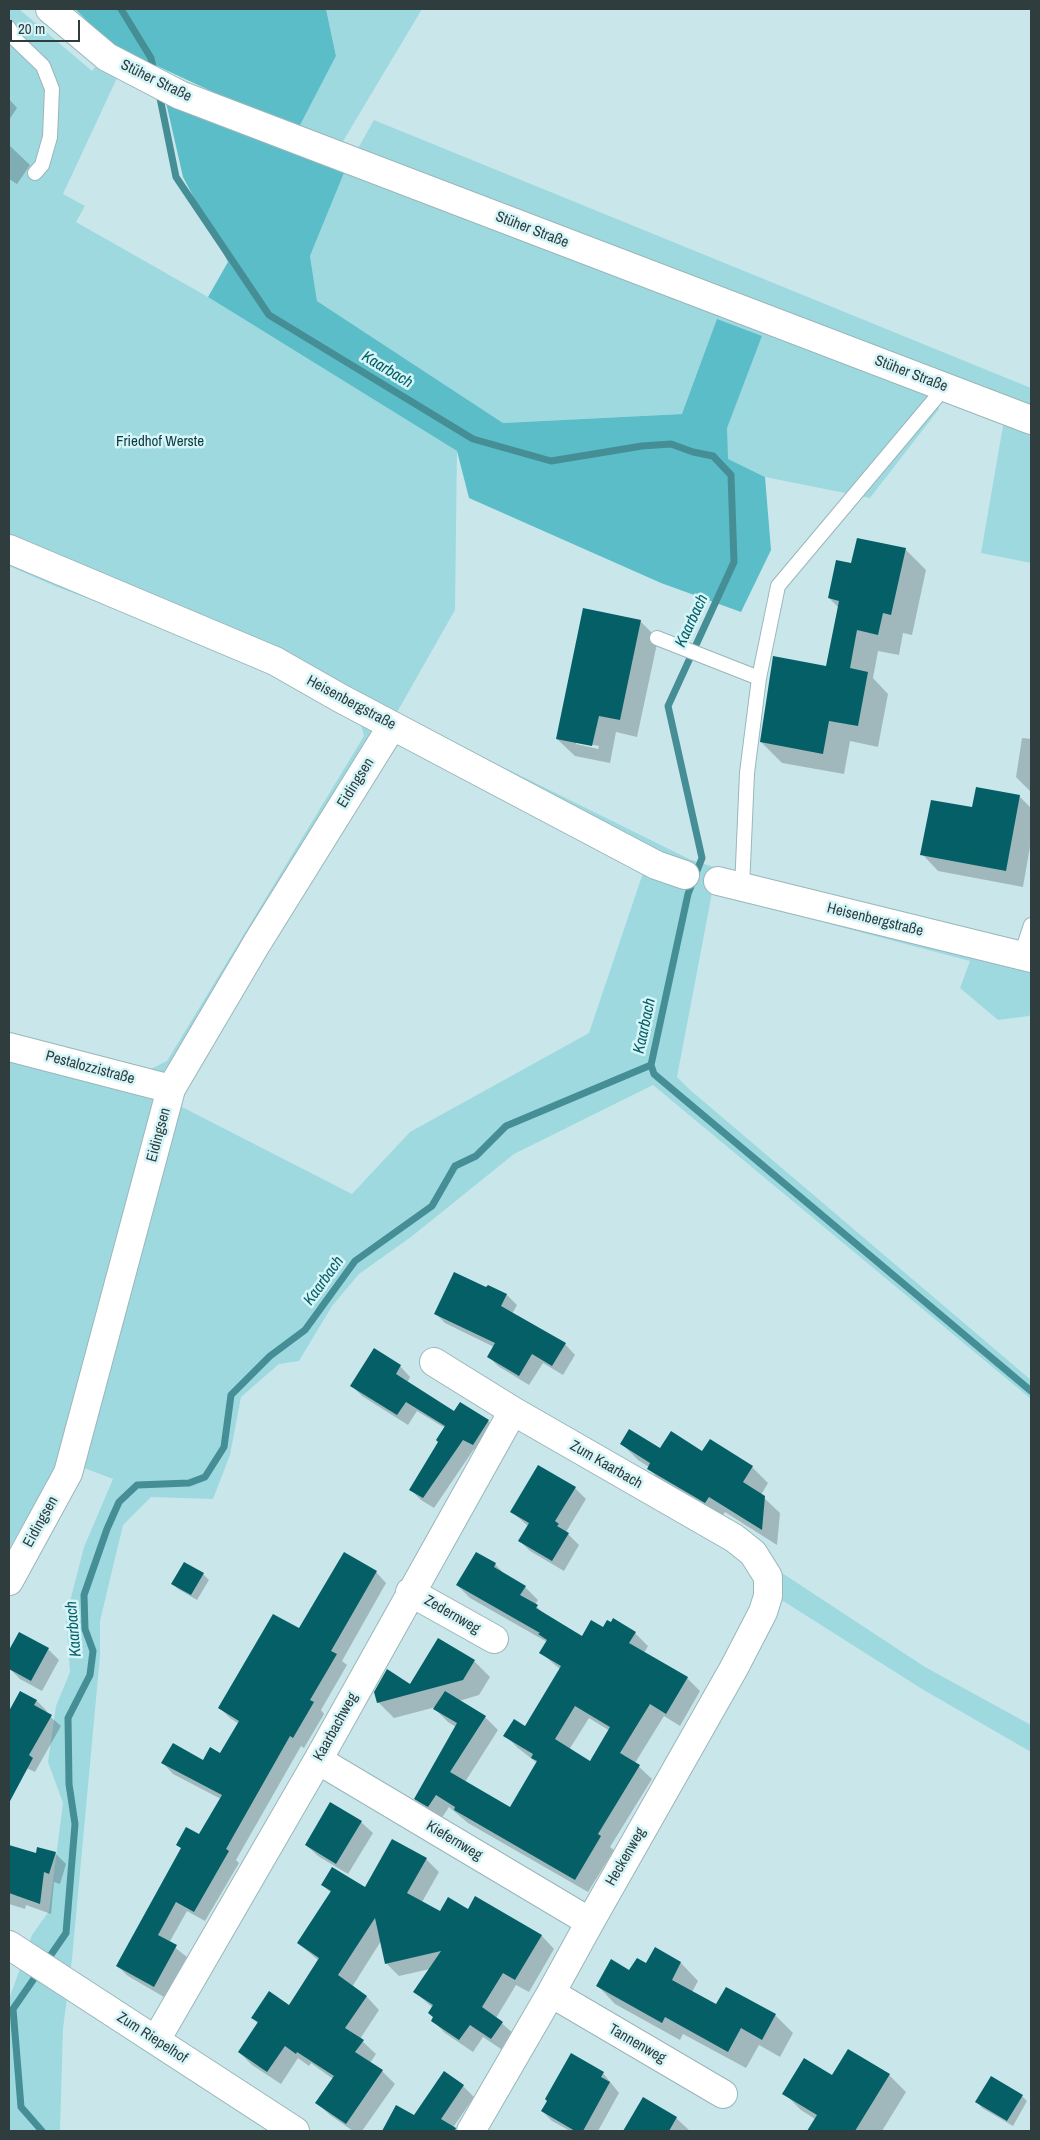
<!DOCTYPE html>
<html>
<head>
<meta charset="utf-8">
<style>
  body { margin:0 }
  #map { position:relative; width:1040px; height:2140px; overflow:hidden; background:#c9e7eb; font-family:"Archivo Narrow",sans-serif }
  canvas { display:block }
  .frame { position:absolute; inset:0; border:10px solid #303d3e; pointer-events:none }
  .scale { position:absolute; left:10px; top:20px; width:70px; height:22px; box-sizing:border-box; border:2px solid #303d3e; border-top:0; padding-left:6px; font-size:15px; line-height:18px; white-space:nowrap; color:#303d3e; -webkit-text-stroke:4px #d6f5f8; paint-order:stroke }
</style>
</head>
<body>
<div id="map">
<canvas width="1040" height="2140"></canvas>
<div class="frame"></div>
<div class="scale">20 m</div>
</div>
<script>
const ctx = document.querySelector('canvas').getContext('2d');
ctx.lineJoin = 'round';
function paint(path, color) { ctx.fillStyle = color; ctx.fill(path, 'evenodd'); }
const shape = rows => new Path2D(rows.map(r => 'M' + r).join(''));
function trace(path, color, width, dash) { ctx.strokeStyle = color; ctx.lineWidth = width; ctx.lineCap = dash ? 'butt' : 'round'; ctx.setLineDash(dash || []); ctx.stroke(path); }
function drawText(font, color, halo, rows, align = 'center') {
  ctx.font = font + ' "Archivo Narrow",sans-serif'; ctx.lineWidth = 5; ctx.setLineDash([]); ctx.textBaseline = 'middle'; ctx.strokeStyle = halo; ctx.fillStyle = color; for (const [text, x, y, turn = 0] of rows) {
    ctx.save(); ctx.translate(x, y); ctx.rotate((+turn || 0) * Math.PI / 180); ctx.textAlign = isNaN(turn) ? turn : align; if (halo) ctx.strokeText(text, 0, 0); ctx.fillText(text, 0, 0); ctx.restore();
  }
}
paint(shape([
  [9,9,19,9,92,71,95,67,117,78,63,194,85,206,76,222,208,297,457,451,455,610,396,714,689,859,732,873,1031,949,1031,1013,1029,1016,998,1020,960,988,970,961,712,893,677,1077,689,1089,1031,1380,1031,1399,653,1085,514,1154,411,1237,359,1274,332,1306,299,1361,279,1364,241,1397,230,1455,213,1499,151,1497,123,1525,100,1621,100,1656,72,1959,63,2029,60,2131,9,2131,9,1999,32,1935,49,1911,63,1803,48,1762,56,1706,70,1672,66,1617,84,1547,113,1479,84,1468,57,1466,9,1549,9,1037,143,1073,167,1061,364,736,359,718,267,670,203,641,57,587,9,566],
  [407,743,645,867,589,1033,410,1132,352,1194,180,1106,183,1091,389,749],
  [326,9,422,9,339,148,297,131,336,56],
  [374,120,1031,388,1031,563,981,553,1004,420,938,395,939,409,870,498,765,477,727,459,726,428,762,336,682,414,503,423,317,301,310,256,344,173],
  [776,1569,925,1667,1031,1725,1031,1752,922,1689,780,1599]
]), '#9fd9e0');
paint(shape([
  [75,9,326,9,336,56,297,131,112,45],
  [165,98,344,173,310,256,317,301,503,423,682,414,717,319,762,336,727,428,728,459,765,477,771,550,741,612,661,583,469,498,457,451,208,297,228,262,183,177]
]), '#5bbdc8');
paint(shape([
  [9,99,17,108,9,120],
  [9,145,30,165,17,184,9,179],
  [905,549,926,570,912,635,903,633,899,655,878,651,873,678,888,694,878,747,850,741,844,774,782,763,761,742,827,667,839,608,829,598,852,565],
  [640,621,658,639,637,737,616,732,610,763,575,756,557,739],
  [576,742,599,746,598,749,576,744],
  [1022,738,1031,739,1031,792,1016,777],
  [977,789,1020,797,1031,808,1031,841,1023,887,938,871,922,854,973,809],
  [488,1286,507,1295,517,1305,512,1314,565,1344,575,1355,563,1375,543,1363,529,1385,498,1366,488,1356,494,1347,445,1323,435,1313,487,1289],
  [400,1366,410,1377,407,1383,455,1413,488,1421,499,1431,483,1455,474,1449,434,1508,421,1500,411,1490,440,1442,445,1428,417,1411,408,1425,362,1396,352,1386],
  [622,1444,660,1450,703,1452,752,1467,768,1483,761,1495,780,1513,777,1545,725,1512,721,1518,665,1485,649,1469,649,1467,638,1460],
  [575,1488,586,1499,566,1532,579,1545,564,1571,530,1551,519,1540,528,1526,512,1512],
  [184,1564,203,1574,209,1580,197,1600,178,1589,173,1584],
  [495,1564,507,1577,525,1587,538,1600,535,1605,546,1616,582,1637,603,1629,635,1633,648,1646,644,1653,687,1678,700,1691,680,1726,664,1716,635,1763,652,1779,610,1847,614,1850,588,1892,468,1823,449,1807,441,1819,429,1812,416,1799,456,1727,448,1722,435,1709,436,1707,394,1718,378,1702,410,1686,474,1661,490,1677,479,1695,459,1701,485,1717,498,1730,465,1782,510,1809,537,1763,518,1748,505,1735,526,1728,561,1670,541,1653,547,1642,470,1598,457,1585],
  [589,1718,610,1731,590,1763,569,1750],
  [376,1572,386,1583,342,1661,347,1665,321,1710,324,1714,304,1748,301,1746,236,1860,239,1863,205,1921,187,1911,169,1943,187,1957,164,1997,128,1976,117,1966,221,1799,173,1774,163,1763,203,1761,221,1754,239,1724,230,1718,220,1708,299,1630],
  [19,1633,48,1649,59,1660,42,1691,20,1679,9,1668,12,1662,9,1660,9,1653],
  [21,1692,37,1701,47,1711,46,1713,61,1726,35,1772,20,1765,9,1784,9,1714],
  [361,1822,373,1833,348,1874,318,1856,306,1845],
  [9,1846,37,1854,55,1853,66,1864,60,1884,54,1882,51,1914,26,1905,25,1909,9,1904],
  [426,1859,439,1872,422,1902,441,1913,469,1910,476,1898,542,1936,554,1949,529,1992,516,1985,496,2018,515,2035,504,2051,483,2037,473,2052,445,2033,432,2020,434,2018,429,2013,433,2008,415,1992,430,1969,399,1976,386,1963,381,1941,352,1987,367,1997,379,2010,360,2039,376,2054,370,2063,382,2071,395,2084,362,2131,353,2131,330,2115,317,2103,333,2079,311,2063,309,2066,298,2058,281,2084,252,2065,239,2052,258,2024,253,2018,290,2006,319,1961,298,1943,331,1893,323,1885,366,1889],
  [655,1949,681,1963,698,1981,692,1992,717,2006,775,2015,793,2033,780,2057,759,2045,746,2068,683,2034,680,2040,615,2004,598,1986,646,1964],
  [848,2051,889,2075,906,2092,882,2131,808,2131,815,2119,801,2110,784,2093,833,2077],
  [603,2073,619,2093,598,2131,570,2131,552,2121,542,2111],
  [463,2086,474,2097,452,2129,454,2131,383,2131,397,2107,414,2116],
  [1022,2096,1027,2101,1013,2126,982,2108,977,2102],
  [643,2099,676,2118,690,2131,624,2131]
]), '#0003');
trace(shape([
  [121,9,151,58,154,73],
  [651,1065,654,1074,1031,1391],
  [46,1962,66,1933,75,1824,69,1784,68,1718,90,1675,93,1651,85,1629,84,1595,107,1529,119,1502,137,1485,189,1483,205,1477,224,1447,231,1395,270,1356,305,1330,355,1261,432,1206,455,1166,476,1156,506,1126,651,1065,688,894,702,858,668,706,734,562,731,475,713,456,693,452,671,444,642,446,551,461,473,439,269,315,176,177,159,93],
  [40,1970,13,2009,21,2107,42,2131]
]), '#458e96', 7);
paint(shape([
  [857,538,906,548,891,615,883,613,878,635,857,630,850,668,868,672,858,726,829,721,823,754,760,742,773,656,826,666,839,601,828,598,836,560,851,563],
  [583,608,641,620,620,720,599,716,592,746,556,739],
  [976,787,1020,795,1006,871,920,855,931,800,972,807],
  [454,1272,486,1287,488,1285,507,1294,501,1306,566,1343,552,1366,532,1354,519,1376,487,1357,495,1343,434,1314],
  [374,1348,401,1365,396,1374,454,1411,460,1402,489,1420,473,1445,463,1440,423,1498,409,1490,438,1442,436,1440,445,1426,406,1402,397,1415,350,1386],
  [629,1429,660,1448,671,1431,702,1451,710,1439,753,1466,743,1482,765,1496,762,1530,709,1497,705,1503,647,1469,650,1463,620,1444],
  [538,1465,576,1487,555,1521,559,1524,557,1526,569,1533,552,1561,518,1541,529,1523,510,1512],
  [344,1552,377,1571,331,1651,337,1654,310,1700,314,1702,293,1738,290,1736,226,1849,229,1851,194,1912,176,1902,158,1935,177,1945,154,1987,116,1966,181,1848,176,1845,186,1827,199,1834,222,1795,161,1763,173,1743,203,1760,210,1747,220,1753,239,1721,218,1708,273,1614,299,1628],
  [476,1552,496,1563,494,1567,526,1586,520,1595,538,1605,536,1608,582,1636,591,1620,603,1627,607,1620,611,1622,613,1618,636,1632,629,1643,688,1677,666,1714,650,1704,620,1753,640,1765,598,1834,601,1836,575,1880,454,1810,455,1807,436,1795,428,1807,414,1799,457,1723,433,1709,445,1691,486,1716,450,1772,510,1807,537,1761,531,1758,533,1754,503,1736,514,1719,525,1726,561,1666,539,1653,547,1640,538,1634,540,1633,456,1585],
  [575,1706,610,1727,590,1761,555,1739],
  [184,1562,204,1573,191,1595,171,1584],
  [19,1632,49,1648,31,1681,9,1669,9,1650],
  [438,1638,475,1660,463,1680,377,1703,374,1692,387,1669,410,1684],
  [20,1691,37,1700,34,1705,52,1715,29,1755,33,1758,9,1803,9,1711],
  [330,1802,362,1821,336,1864,305,1845],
  [392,1839,427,1858,407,1893,440,1911,448,1897,468,1909,475,1896,542,1935,515,1980,503,1973,482,2007,503,2022,491,2039,470,2025,459,2040,431,2021,433,2017,428,2013,433,2005,413,1992,441,1951,385,1964,375,1918,338,1975,367,1996,345,2028,364,2040,355,2052,383,2070,346,2124,315,2103,334,2076,297,2052,296,2054,285,2046,267,2072,238,2052,258,2022,251,2018,269,1991,289,2005,319,1958,297,1943,331,1891,321,1885,332,1867,365,1887],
  [9,1845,36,1853,37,1847,56,1852,49,1874,44,1872,40,1904,9,1893],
  [655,1947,681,1962,672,1980,716,2004,726,1987,776,2014,762,2040,741,2028,728,2052,665,2017,662,2023,596,1986,611,1959,629,1970,637,1958,646,1963],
  [848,2049,890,2074,855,2131,807,2131,817,2115,782,2094,804,2058,832,2075],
  [571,2053,604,2072,601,2077,610,2082,583,2131,575,2131,541,2111,547,2101,545,2099],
  [444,2071,464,2085,441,2119,456,2128,455,2131,382,2131,396,2105,414,2115],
  [991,2076,1023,2095,1007,2121,975,2102],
  [643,2097,677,2117,669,2131,623,2131]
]), '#055f67');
const service = shape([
  [9,28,15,39,43,66,52,89,50,137,42,165,35,173],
  [657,638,759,678],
  [742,888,747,773,759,678,778,586,945,387],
  [1021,955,1031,925]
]);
const minor = shape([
  [50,9,107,57,180,95,1031,420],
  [9,549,275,661,340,698,656,865,685,875],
  [718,881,1031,958],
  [9,1047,171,1089],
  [434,1362,513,1411,734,1538,753,1553,768,1577,768,1596,763,1612,734,1668,590,1922,551,1993,471,2131],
  [9,1581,68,1473,171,1089,257,943,392,726],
  [410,1592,494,1639],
  [318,1760,590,1922],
  [9,1945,295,2131],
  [551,1993,723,2094],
  [156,2040,318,1760,513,1411]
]);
trace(service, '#99b6ba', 16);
trace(minor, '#99b6ba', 30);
trace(service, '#fff', 14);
trace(minor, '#fff', 28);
drawText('15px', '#303d3e', '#d6f5f8', [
  ["Stüher Straße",156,81,26],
  ["Stüher Straße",532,230,21],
  ["Stüher Straße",911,374,21],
  ["Heisenbergstraße",351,703,28],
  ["Eidingsen",356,783,-58],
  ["Heisenbergstraße",875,920,14],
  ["Pestalozzistraße",90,1068,15],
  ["Eidingsen",159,1135,-75],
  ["Zum Kaarbach",606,1465,30],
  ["Eidingsen",41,1522,-61],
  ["Zedernweg",452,1615,30],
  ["Kaarbachweg",336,1727,-61],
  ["Kiefernweg",454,1841,31],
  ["Heckenweg",626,1857,-60],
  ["Zum Riepelhof",152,2038,33],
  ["Tannenweg",637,2044,30]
]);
drawText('15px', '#0a3a3f', '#d6f5f8', [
  ["Friedhof Werste",160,442]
]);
drawText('italic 16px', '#075f67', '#d6f5f8', [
  ["Kaarbach",387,370,31],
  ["Kaarbach",692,621,-65],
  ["Kaarbach",645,1026,-78],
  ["Kaarbach",324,1281,-54],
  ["Kaarbach",74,1629,-95]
]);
</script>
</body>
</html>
